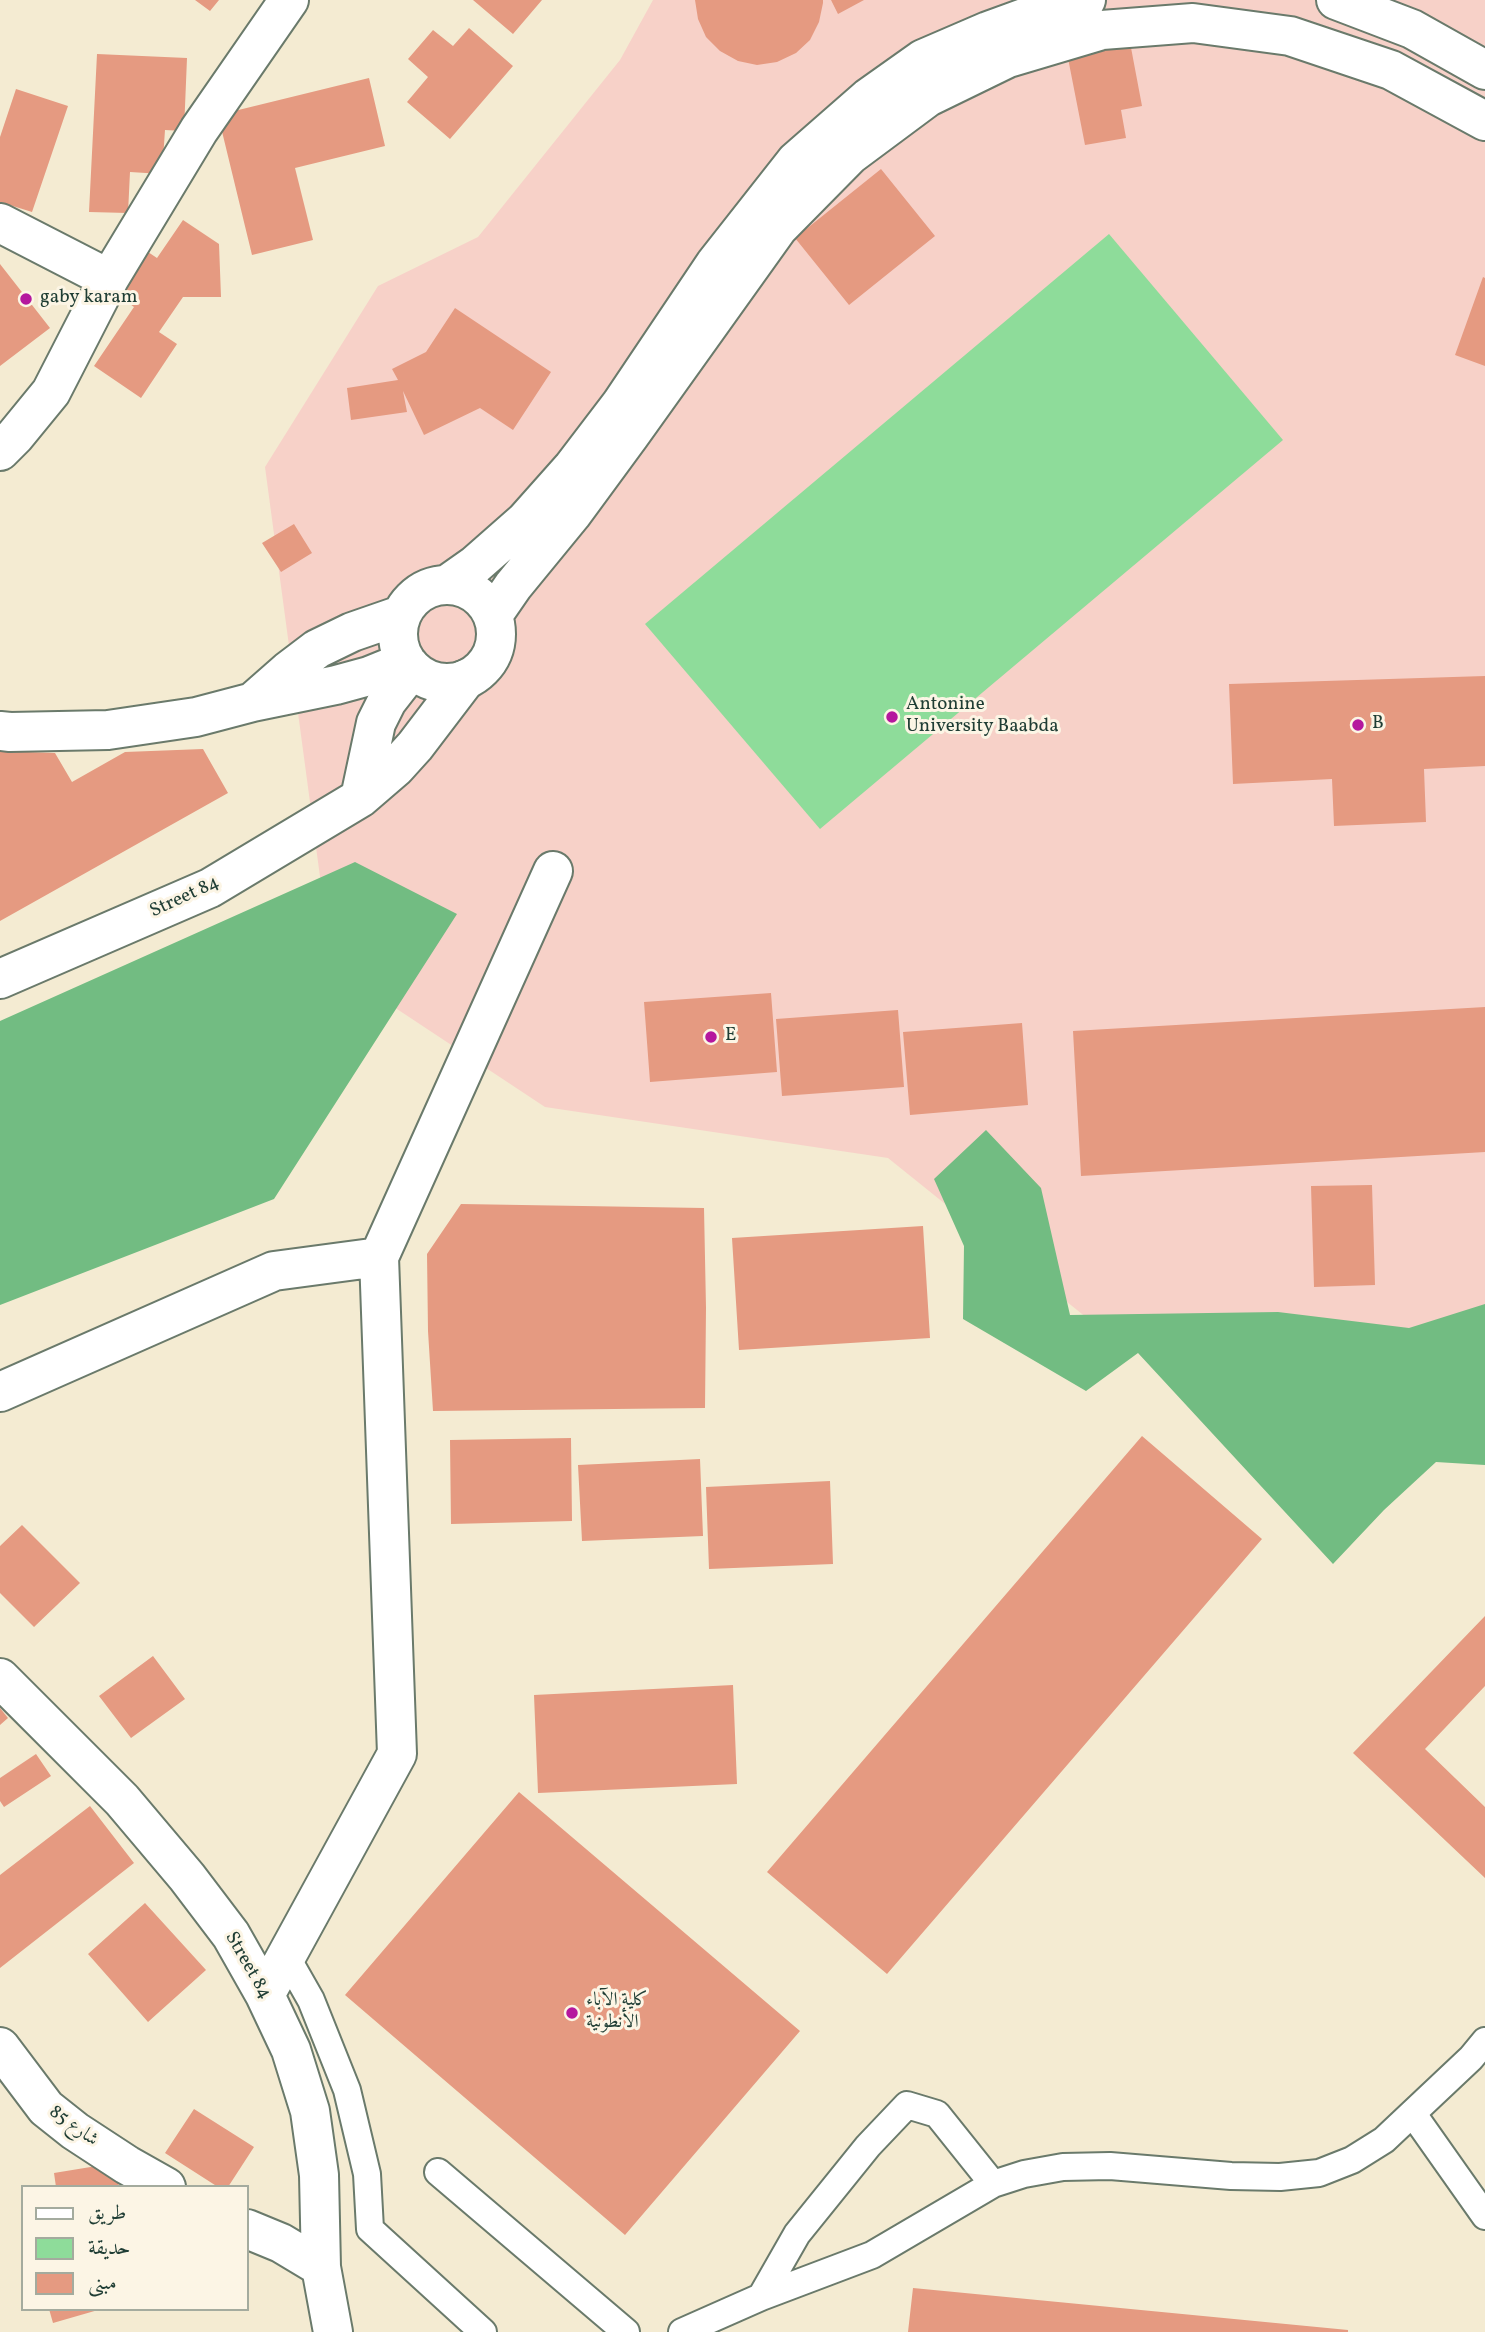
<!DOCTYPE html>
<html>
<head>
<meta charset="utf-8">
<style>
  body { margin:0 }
  #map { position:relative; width:1485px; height:2332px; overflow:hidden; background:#f4ebd2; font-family:Vollkorn,Amiri,serif }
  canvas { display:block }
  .legend { position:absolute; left:21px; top:2185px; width:228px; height:126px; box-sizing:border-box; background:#fcf5e5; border:2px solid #a4ab9e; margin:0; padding:9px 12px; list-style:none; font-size:21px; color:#1f3d34 }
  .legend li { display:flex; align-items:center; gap:14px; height:35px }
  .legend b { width:35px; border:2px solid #a4ab9e }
</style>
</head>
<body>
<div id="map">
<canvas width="1485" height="2332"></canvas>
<ul class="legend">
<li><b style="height:9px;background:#fff"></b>طريق</li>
<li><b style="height:19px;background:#8edc9a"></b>حديقة</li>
<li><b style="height:19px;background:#e59a81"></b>مبنى</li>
</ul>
</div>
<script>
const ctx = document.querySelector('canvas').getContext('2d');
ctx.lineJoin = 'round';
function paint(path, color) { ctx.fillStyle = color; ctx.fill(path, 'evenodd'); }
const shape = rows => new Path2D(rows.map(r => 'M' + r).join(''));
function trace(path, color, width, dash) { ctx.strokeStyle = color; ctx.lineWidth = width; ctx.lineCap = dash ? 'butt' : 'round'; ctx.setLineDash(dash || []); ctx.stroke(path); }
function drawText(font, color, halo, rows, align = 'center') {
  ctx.font = font + ' Vollkorn,Amiri,serif'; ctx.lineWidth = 6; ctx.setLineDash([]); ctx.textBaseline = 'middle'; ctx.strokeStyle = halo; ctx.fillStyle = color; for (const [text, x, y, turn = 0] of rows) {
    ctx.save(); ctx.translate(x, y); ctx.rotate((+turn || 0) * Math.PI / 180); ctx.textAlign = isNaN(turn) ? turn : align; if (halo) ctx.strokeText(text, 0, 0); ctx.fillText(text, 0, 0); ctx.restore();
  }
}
paint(shape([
  [653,0,1485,0,1485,1348,1087,1318,888,1158,545,1107,332,966,265,467,378,286,478,237,620,60]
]), '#f7d1c8');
paint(shape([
  [1109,234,1283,440,820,829,645,624]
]), '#8edc9a');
paint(shape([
  [355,862,457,914,274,1199,0,1305,0,1021],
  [986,1130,1041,1188,1070,1315,1278,1312,1409,1328,1485,1304,1485,1465,1436,1462,1384,1510,1333,1564,1138,1353,1086,1391,963,1319,964,1246,934,1179]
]), '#72bc82');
paint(shape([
  [195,0,219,0,210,11],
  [473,0,542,0,513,34],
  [695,0,823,0,823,3,819,22,810,40,796,53,777,62,757,65,738,61,720,51,706,37,698,19],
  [831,0,864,0,838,14],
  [469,28,513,66,450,139,407,102,428,77,408,59,433,30,453,46],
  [1129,37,1142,106,1121,110,1126,138,1085,145,1066,48],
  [97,54,187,58,184,131,165,130,162,174,130,172,128,213,89,212],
  [369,78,385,146,295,168,313,240,252,255,218,115],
  [16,89,68,106,32,212,0,202,0,137],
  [881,169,935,236,849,305,795,238],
  [183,220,219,244,221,297,183,297,159,332,177,344,141,398,94,366,134,307,119,296,148,252,157,258],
  [0,264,50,328,0,366],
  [1483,277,1485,278,1485,366,1455,355],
  [455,308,551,372,513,430,480,408,424,435,403,391,407,412,351,420,347,388,398,380,392,369,426,352],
  [294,524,312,553,281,572,262,543],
  [1485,676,1485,766,1424,769,1426,822,1334,826,1332,779,1233,784,1229,684],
  [203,749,228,793,0,921,0,751,55,753,72,782,125,752],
  [771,993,777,1072,650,1082,644,1002],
  [1485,1007,1485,1152,1081,1176,1073,1031],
  [898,1010,904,1087,782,1096,776,1019],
  [1022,1023,1028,1105,910,1115,903,1032],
  [1372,1185,1375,1285,1314,1287,1311,1186],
  [461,1204,704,1208,706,1308,705,1408,433,1411,428,1331,427,1254],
  [923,1226,930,1338,739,1350,732,1238],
  [1142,1436,1262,1539,887,1974,767,1872],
  [571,1438,572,1521,451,1524,450,1440],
  [700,1459,703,1536,582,1541,578,1465],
  [830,1481,833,1564,709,1569,706,1487],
  [22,1525,80,1583,34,1627,0,1593,0,1546],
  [1485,1616,1485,1686,1425,1749,1485,1807,1485,1878,1353,1753],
  [153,1656,185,1699,131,1738,99,1696],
  [733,1685,737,1784,538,1793,534,1695],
  [0,1708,8,1718,0,1725],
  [36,1754,51,1776,4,1807,0,1801,0,1778],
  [519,1792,800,2031,625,2235,345,1995],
  [90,1806,134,1863,0,1968,0,1875],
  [145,1903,206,1970,148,2022,88,1954],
  [194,2109,254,2147,228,2187,218,2187,165,2153],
  [115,2163,119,2187,56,2187,54,2173],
  [913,2288,1348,2330,1348,2332,908,2332],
  [49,2309,98,2309,98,2310,53,2323]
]), '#e59a81');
const service = shape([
  [286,1956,311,2000,347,2090,367,2174,370,2229,483,2332],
  [1413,2114,1485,2216],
  [438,2172,626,2332],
  [761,2297,797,2234,868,2146,907,2105,937,2114,993,2184],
  [682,2332,761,2297,872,2255,993,2184,1024,2174,1063,2167,1110,2166,1231,2176,1280,2177,1319,2173,1352,2160,1384,2140,1471,2058,1485,2041]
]);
const minor = shape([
  [0,223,109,279],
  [0,451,15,436,51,392,109,279,199,130,289,0],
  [360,798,376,723,387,701,412,669],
  [0,979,210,888,360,798,396,767,415,746,466,679],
  [0,1392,274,1271,379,1257],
  [0,1678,122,1800,187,1877,231,1935,265,1995,291,2050,310,2111,319,2175,321,2267,333,2332],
  [265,1995,397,1754,379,1257,553,871],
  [0,2047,46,2108,75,2131,127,2165,166,2187],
  [247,2229,281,2243,321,2267]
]);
const tertiary = shape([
  [1336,0,1412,29,1485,70],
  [448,584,475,565,525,521,573,467,621,404,715,264,796,161,868,98,923,59,988,31,1057,6,1086,0],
  '398 634a49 49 0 1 1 98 0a49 49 0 1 1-98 0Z',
  [493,615,513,586,572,514,630,435,778,228,850,155,928,97,1008,58,1102,30,1193,23,1290,36,1391,70,1485,121],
  [255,700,288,671,317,649,352,632,401,615],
  [0,731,10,732,108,730,196,717,253,702,336,685,369,676,406,661]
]);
trace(service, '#6a7a6b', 30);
trace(minor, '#6a7a6b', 42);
trace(tertiary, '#6a7a6b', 42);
trace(service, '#fff', 26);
trace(minor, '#fff', 38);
trace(tertiary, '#fff', 38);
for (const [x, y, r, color] of [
  [26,299,7,"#b5179e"],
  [892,717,7,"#b5179e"],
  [1358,725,7,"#b5179e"],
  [711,1037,7,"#b5179e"],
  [572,2013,7,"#b5179e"]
]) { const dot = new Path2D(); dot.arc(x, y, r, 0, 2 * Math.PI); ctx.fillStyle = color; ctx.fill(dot); trace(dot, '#fcf5e5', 2.5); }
drawText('19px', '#1f3d34', '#fcf5e5', [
  ["gaby karam",40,299],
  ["Antonine",906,706],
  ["University Baabda",906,728],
  ["B",1372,725],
  ["E",725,1037],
  ["كلية الآباء",586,2002],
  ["الأنطونية",586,2024]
], 'left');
drawText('19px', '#1f3d34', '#fcf5e5', [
  ["Street 84",185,898,-25],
  ["Street 84",247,1966,60],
  ["شارع 85",73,2127,36]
]);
</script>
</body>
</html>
